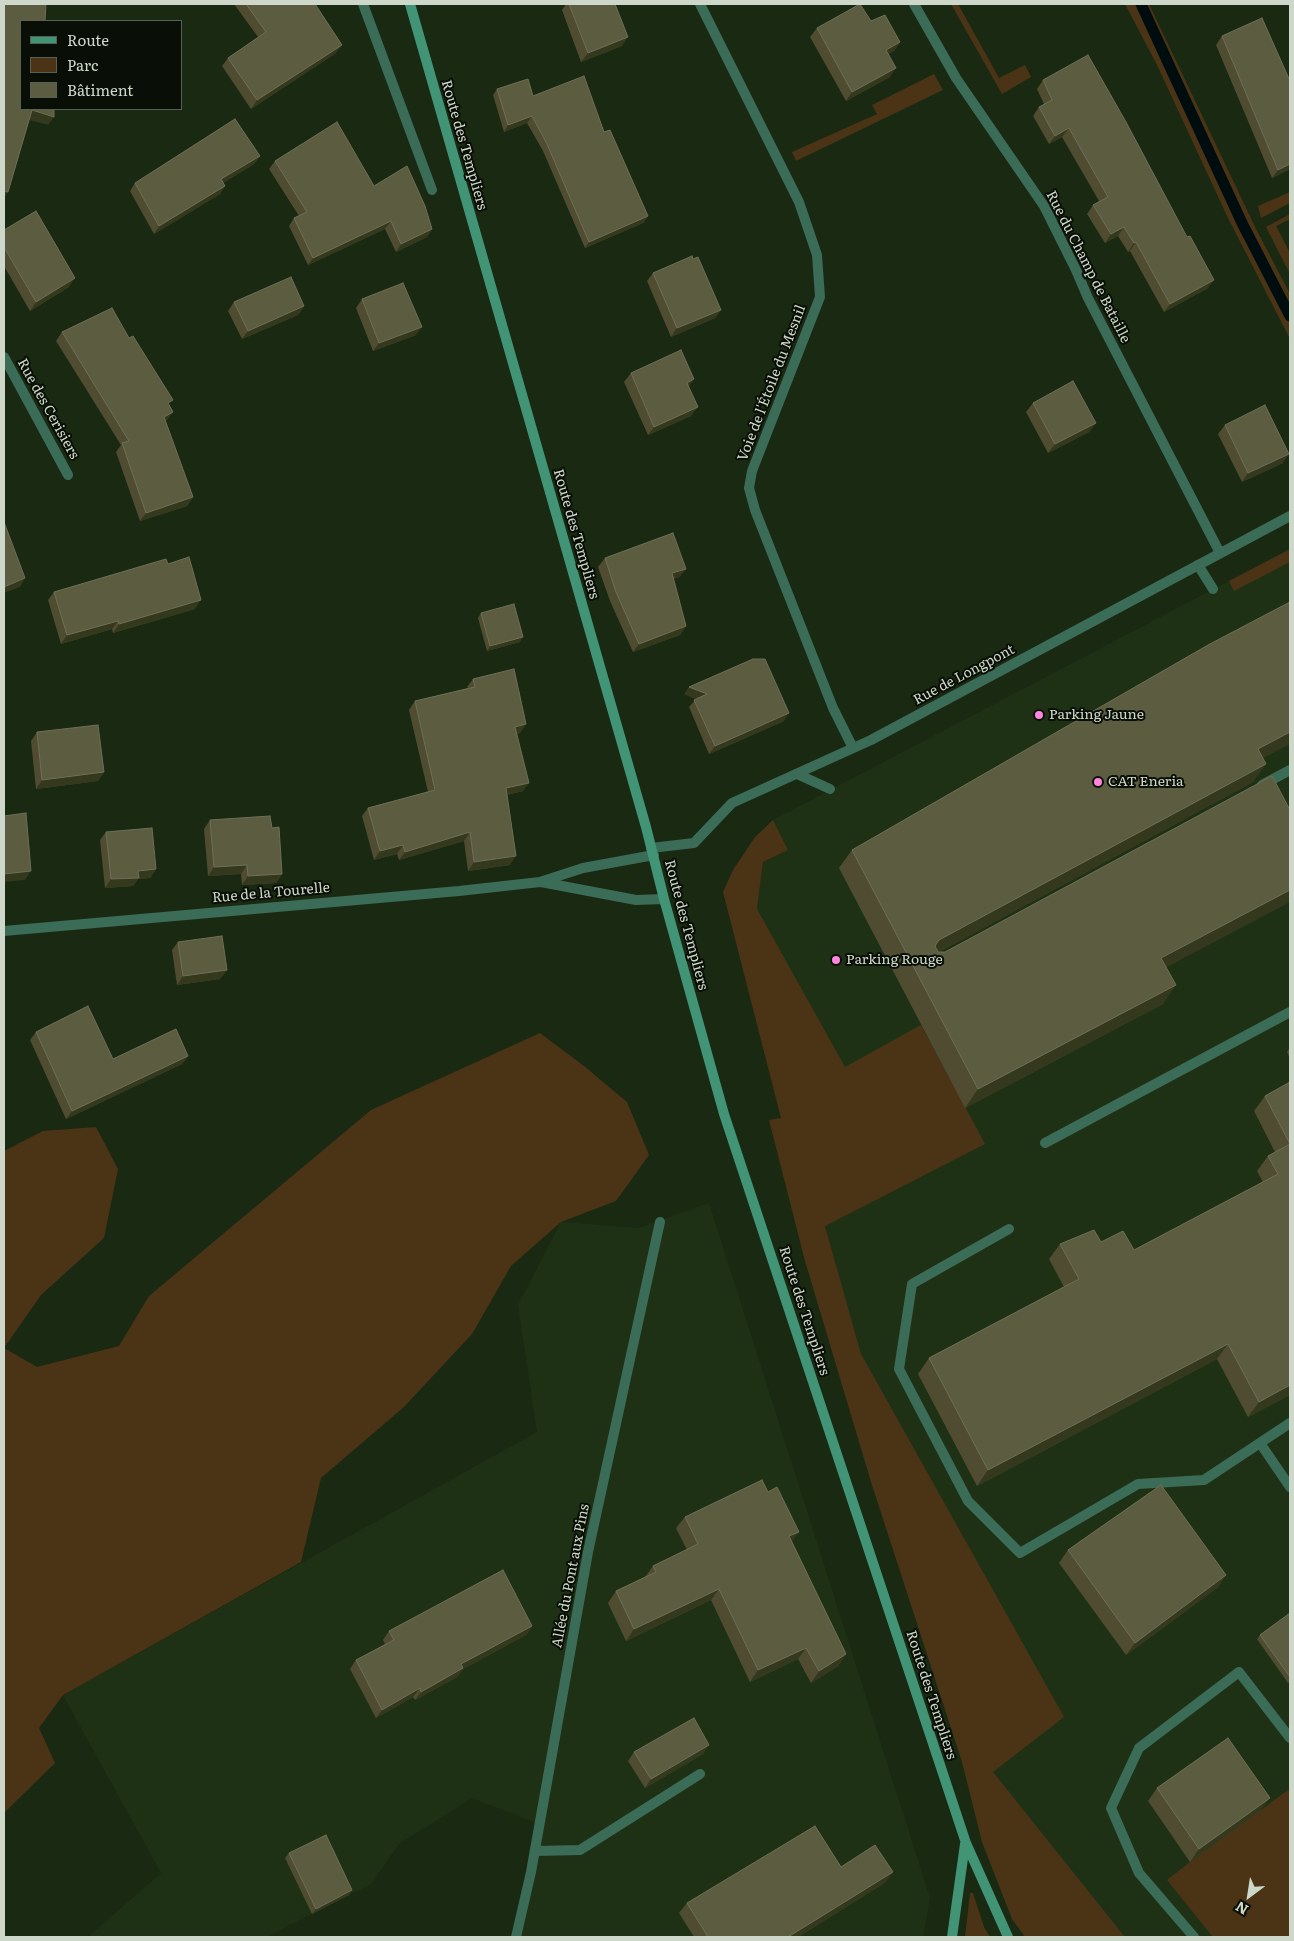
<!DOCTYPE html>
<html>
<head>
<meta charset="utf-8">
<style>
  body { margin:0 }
  #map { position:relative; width:1294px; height:1941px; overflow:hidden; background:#1a2912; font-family:Literata,serif }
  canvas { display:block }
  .frame { position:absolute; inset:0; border:5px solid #ced8ca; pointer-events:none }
  .legend { position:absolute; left:20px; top:20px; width:162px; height:90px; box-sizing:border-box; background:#090f06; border:1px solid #585f54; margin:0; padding:6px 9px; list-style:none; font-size:15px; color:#ced8ca }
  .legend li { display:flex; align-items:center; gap:10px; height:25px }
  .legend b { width:25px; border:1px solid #585f54 }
  .north { position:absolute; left:1224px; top:1871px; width:50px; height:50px; -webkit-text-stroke:4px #090f06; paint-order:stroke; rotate:211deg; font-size:14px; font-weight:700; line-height:20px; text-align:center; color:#ced8ca }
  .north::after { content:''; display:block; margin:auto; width:18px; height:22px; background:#ced8ca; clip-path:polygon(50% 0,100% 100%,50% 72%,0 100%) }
</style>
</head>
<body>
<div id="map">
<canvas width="1294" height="1941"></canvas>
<div class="frame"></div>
<ul class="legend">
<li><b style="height:6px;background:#429476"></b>Route</li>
<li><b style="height:14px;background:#4b3416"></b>Parc</li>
<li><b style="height:14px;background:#5c5c41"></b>Bâtiment</li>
</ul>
<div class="north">N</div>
</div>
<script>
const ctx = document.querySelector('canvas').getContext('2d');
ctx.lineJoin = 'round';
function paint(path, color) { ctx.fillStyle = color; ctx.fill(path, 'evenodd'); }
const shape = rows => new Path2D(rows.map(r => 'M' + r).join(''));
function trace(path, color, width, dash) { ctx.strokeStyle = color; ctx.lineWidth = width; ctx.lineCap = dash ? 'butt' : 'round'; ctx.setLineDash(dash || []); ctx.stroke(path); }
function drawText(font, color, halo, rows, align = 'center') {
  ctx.font = font + ' Literata,serif'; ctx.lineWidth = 4; ctx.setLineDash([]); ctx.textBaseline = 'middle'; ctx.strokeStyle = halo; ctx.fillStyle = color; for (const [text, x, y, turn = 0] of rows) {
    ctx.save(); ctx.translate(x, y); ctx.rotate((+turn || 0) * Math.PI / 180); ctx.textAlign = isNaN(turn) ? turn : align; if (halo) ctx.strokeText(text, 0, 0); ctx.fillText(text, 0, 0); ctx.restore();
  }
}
paint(shape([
  [1290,549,1290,1937,1125,1937,980,1757,847,1306,825,1226,757,909,763,862,788,850,773,820],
  [709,1203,930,1898,923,1937,516,1937,535,1851,534,1822,472,1798,399,1844,371,1884,266,1937,88,1937,161,1873,63,1695,537,1432,518,1305,561,1222,639,1228]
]), '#1f3114');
paint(shape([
  [951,4,958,4,999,78,1025,65,1031,77,1002,94],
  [1125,4,1149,4,1256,229,1290,294,1290,339,1228,218,1157,65],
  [934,74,943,90,796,161,792,152,877,114,872,105],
  [1290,192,1290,203,1261,218,1258,206],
  [1290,214,1290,219,1276,226,1290,253,1290,274,1266,227],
  [1290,549,1290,562,1234,591,1229,581],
  [773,820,788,850,763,862,757,909,845,1067,921,1025,985,1144,825,1226,861,1354,1064,1717,993,1772,1125,1937,1025,1937,1012,1919,982,1842,962,1762,871,1482,805,1261,769,1120,781,1118,723,892,733,870,755,837],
  [540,1033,584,1066,627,1102,649,1155,616,1201,561,1222,511,1266,472,1334,404,1407,321,1478,301,1562,63,1695,39,1728,55,1763,4,1813,4,1151,43,1131,96,1127,118,1169,104,1238,41,1295,4,1348,37,1367,119,1346,149,1296,371,1110],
  [1288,1790,1290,1793,1290,1937,1213,1937,1167,1880,1190,1862],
  [970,1893,973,1893,984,1927,990,1937,965,1937]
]), '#4b3416');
trace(shape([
  [1141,4,1242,223,1290,316]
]), '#000d0e', 11);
trace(shape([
  [4,357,68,475],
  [1198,565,1213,589],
  [797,774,830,789],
  [1262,785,1290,770],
  [1045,1143,1290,1012],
  [1009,1229,912,1284,899,1369,968,1501,1020,1553,1138,1484,1204,1480,1290,1423],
  [1260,1443,1290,1487],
  [535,1851,580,1850,700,1774],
  [1194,1937,1139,1873,1111,1808,1139,1748,1239,1672,1290,1738]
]), '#3b6c58', 10);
trace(shape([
  [363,4,432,190],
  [700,4,799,202,817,255,820,297,752,471,749,488,755,510,833,708,853,748],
  [914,4,956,78,1044,206,1076,270,1088,298,1220,553],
  [651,848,694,843,732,803,871,740,1290,516],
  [541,882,636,900,664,899],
  [4,931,459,891,540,882,583,868,654,855],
  [516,1937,531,1872,588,1552,660,1222]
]), '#3b6c58', 10);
trace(shape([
  [410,4,646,827,664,899,724,1114,966,1843,1008,1937],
  [952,1937,965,1844]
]), '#429476', 10);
paint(shape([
  [234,4,315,4,336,53,251,109,222,66,228,58,258,37],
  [566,4,615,4,622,46,581,62,562,10],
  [871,21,900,42,894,51,888,54,890,77,846,101,810,37,817,28],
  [1222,36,1290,169,1272,178,1216,45],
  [1043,80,1208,288,1164,312,1130,251,1128,252,1118,236,1105,243,1087,214,1093,205,1099,201,1062,137,1049,144,1033,116,1039,107,1044,104,1037,89],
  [497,89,533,96,604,132,648,216,643,223,585,248,543,151,527,123,504,132,493,95],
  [260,156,254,164,223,183,225,186,220,194,154,234,130,191,135,183],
  [275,161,374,186,432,229,427,237,396,252,385,229,308,265,289,226,294,218,299,216,269,169],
  [4,230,69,287,30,311,4,266],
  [653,273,721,310,715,318,671,337,647,281],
  [362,299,416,335,373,351,356,308],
  [234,302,304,306,298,315,242,339,228,311],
  [62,332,169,406,173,412,165,421,193,497,187,506,140,521,116,452,121,445,56,341],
  [631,373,691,416,648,435,624,382],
  [1033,403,1096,423,1089,432,1048,453,1026,412],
  [1225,425,1283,463,1242,482,1218,434],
  [605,558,686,569,679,577,673,579,686,626,680,635,633,652,610,601,598,567],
  [168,564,195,609,113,633,112,629,61,644,48,600,54,592],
  [481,613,520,642,487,651,478,618],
  [473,679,526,724,520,733,517,734,523,791,507,795,510,865,468,871,464,841,399,860,397,854,374,860,362,816,368,808,428,792,409,710,415,701,468,688,467,687],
  [684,694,784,721,709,754,689,707,696,699],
  [37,732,104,772,98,781,36,789,31,741],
  [1253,782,939,952,1166,967,1163,1004,965,1108,839,868,852,850],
  [210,820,272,828,282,874,276,883,242,885,241,874,208,876,204,829],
  [106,832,156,869,150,878,138,879,133,886,105,888,100,840],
  [178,942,227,970,220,979,177,985,172,950],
  [36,1032,113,1059,188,1056,182,1064,66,1119,30,1040],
  [1290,1047,1290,1059,1287,1052],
  [1290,1082,1290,1395,1248,1417,1217,1359,977,1486,918,1374,929,1358,1064,1287,1049,1259,1060,1244,1101,1242,1134,1250,1263,1182,1257,1171,1268,1156,1275,1152,1254,1111,1265,1096],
  [685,1517,792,1542,846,1654,838,1666,811,1683,798,1659,750,1682,711,1600,626,1641,608,1603,616,1591,645,1577,653,1566,687,1550,676,1528],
  [1068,1550,1226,1575,1217,1588,1126,1655,1059,1563],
  [1290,1613,1290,1682,1288,1683,1257,1639,1260,1635],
  [532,1626,526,1635,463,1669,457,1677,415,1700,413,1697,376,1718,350,1669,356,1660,385,1644,383,1640,389,1631],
  [634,1752,703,1754,645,1788,628,1761],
  [1157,1788,1261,1810,1190,1862,1148,1801],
  [289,1853,352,1890,349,1895,312,1914,285,1858],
  [841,1867,886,1882,798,1937,694,1937,679,1913,687,1903]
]), '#4f4c31');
paint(shape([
  [628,37,622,46,581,62,588,53],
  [900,42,894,51,880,59,886,50],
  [342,45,336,53,251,109,257,100],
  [896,68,890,77,846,101,852,92],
  [32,110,54,117,48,125,26,119],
  [532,116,527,123,504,132,508,125],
  [1069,128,1062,137,1049,144,1055,136],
  [260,156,254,164,216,187,221,179],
  [1290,164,1290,169,1272,178,1278,170],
  [225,186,220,194,154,234,159,226],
  [4,191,8,192,4,198],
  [648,216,643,223,585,248,589,242],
  [391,221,385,229,308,265,313,258],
  [1124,227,1118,236,1105,243,1111,234],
  [432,229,427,237,396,252,401,244],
  [1136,242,1130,251,1128,252,1134,243],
  [75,278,69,287,30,311,36,302],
  [1214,280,1208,288,1164,312,1170,304],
  [304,306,298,315,242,339,248,331],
  [721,310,715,318,671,337,677,328],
  [422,327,416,335,373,351,379,343],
  [694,379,688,388,687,383],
  [698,407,691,416,648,435,654,427],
  [173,412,167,420,158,425,164,417],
  [1096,423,1089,432,1048,453,1055,444],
  [1289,454,1283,463,1242,482,1248,473],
  [193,497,187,506,140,521,146,513],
  [686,569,679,577,666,582,672,573],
  [25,578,20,587,4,593,4,587],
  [201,600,195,609,113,633,119,624],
  [118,621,112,629,61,644,67,635],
  [686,626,680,635,633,652,639,644],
  [523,637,520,642,487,651,490,646],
  [689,687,707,694,702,702,684,694],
  [789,713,784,721,709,754,715,746],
  [526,724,520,733,509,735,515,727],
  [1290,732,1290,744,1245,768,1258,749],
  [1266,764,1253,782,926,959,939,940],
  [104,772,98,781,36,789,42,780],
  [529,783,523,791,500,797,506,788],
  [470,832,464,841,399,860,405,852],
  [403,845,397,854,374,860,380,851],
  [516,856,510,865,468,871,474,862],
  [247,865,241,874,208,876,214,867],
  [156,869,150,878,138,879,133,886,105,888,111,879,138,871],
  [31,871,25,880,4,882,4,874],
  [282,874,276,883,242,885,248,876],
  [1290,890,1290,902,1148,977,1161,958],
  [227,970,220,979,177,985,183,976],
  [1176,985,1163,1004,965,1108,978,1089],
  [188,1056,182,1064,66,1119,72,1111],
  [1228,1344,1217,1359,977,1486,988,1470],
  [1290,1385,1290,1395,1248,1417,1259,1402],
  [799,1532,791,1543,789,1536],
  [1226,1575,1217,1588,1126,1655,1135,1643],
  [719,1589,711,1600,626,1641,634,1629],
  [532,1626,526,1635,463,1669,457,1677,415,1700,421,1692,461,1664],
  [806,1648,798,1659,750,1682,758,1670],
  [846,1654,838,1666,811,1683,819,1671],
  [420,1688,413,1697,376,1718,382,1710],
  [709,1745,703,1754,645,1788,651,1779],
  [1270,1798,1261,1810,1190,1862,1199,1849],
  [893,1872,886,1882,798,1937,788,1937],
  [352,1890,349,1895,312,1914,316,1909]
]), '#34381d');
const building = shape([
  [4,4,46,4,45,21,21,21,21,109,54,109,54,117,32,110,8,192,4,191,4,4],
  [246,4,315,4,342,45,257,100,228,58,266,32,246,4],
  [569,4,615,4,628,37,588,53,569,4],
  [860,4,871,21,885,15,900,42,886,50,896,68,852,92,817,28,860,4],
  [1262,18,1290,81,1290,164,1278,170,1222,36,1262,18],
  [1088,55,1126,122,1187,237,1190,236,1214,280,1170,304,1136,242,1134,243,1124,227,1111,234,1093,205,1108,197,1069,128,1055,136,1039,107,1052,100,1043,80,1088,55],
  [584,76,604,132,610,130,648,216,589,242,547,144,532,116,508,125,497,89,528,79,533,96,584,76],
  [235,119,260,156,221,179,225,186,159,226,135,183,235,119],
  [337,122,374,186,407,166,425,206,432,229,401,244,391,221,313,258,294,218,307,212,275,161,337,122],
  [36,211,75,278,36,302,4,247,4,230,36,211],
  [692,256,693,259,698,257,721,310,677,328,653,273,692,256],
  [291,277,304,306,248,331,234,302,291,277],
  [403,283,422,327,379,343,362,299,403,283],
  [112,308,129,338,133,336,173,400,168,403,173,412,164,417,193,497,146,513,122,443,129,441,62,332,112,308],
  [681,350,694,379,687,383,698,407,654,427,631,373,681,350],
  [1073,381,1096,423,1055,444,1033,403,1073,381],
  [1265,405,1289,454,1248,473,1225,425,1265,405],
  [4,522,25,578,4,587,4,522],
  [673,533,686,569,672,573,686,626,639,644,616,592,605,558,673,533],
  [189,557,201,600,119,624,118,621,67,635,54,592,166,559,168,564,189,557],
  [1290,602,1290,732,1258,749,1266,764,939,940,935,946,938,952,945,952,1272,776,1290,810,1290,890,1161,958,1176,985,978,1089,852,850,1208,645,1290,602],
  [514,604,523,637,490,646,481,613,514,604],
  [753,659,765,659,789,713,715,746,694,700,707,694,689,687,753,659],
  [514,669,526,724,515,727,529,783,506,788,516,856,474,862,470,832,405,852,403,845,380,851,368,808,435,790,415,701,475,687,473,679,514,669],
  [98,725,104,772,42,780,37,732,98,725],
  [26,813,31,871,4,874,4,816,26,813],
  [270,816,272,828,279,827,282,874,248,876,247,865,214,867,210,820,270,816],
  [152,828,156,869,138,871,139,878,111,879,106,832,152,828],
  [222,936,227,970,183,976,178,942,222,936],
  [88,1006,113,1059,176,1029,188,1056,72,1111,36,1032,88,1006],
  [1290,1082,1290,1385,1259,1402,1228,1344,988,1470,929,1358,1079,1279,1060,1244,1094,1230,1101,1242,1123,1231,1134,1250,1278,1174,1268,1156,1290,1144,1265,1096,1290,1082],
  [762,1480,768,1492,777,1487,799,1532,789,1536,846,1654,819,1671,806,1648,758,1670,719,1589,634,1629,616,1591,656,1572,653,1566,698,1544,685,1517,762,1480],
  [1161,1485,1226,1575,1135,1643,1068,1550,1161,1485],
  [503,1570,532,1626,461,1664,463,1668,421,1692,420,1688,382,1710,356,1660,394,1640,389,1631,503,1570],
  [1290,1613,1290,1677,1260,1635,1290,1613],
  [694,1718,709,1745,651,1779,634,1752,694,1718],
  [1228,1738,1270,1798,1199,1849,1157,1788,1228,1738],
  [815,1826,841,1867,875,1845,893,1872,788,1937,708,1937,687,1903,815,1826],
  [326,1835,352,1890,316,1909,289,1853,326,1835]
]);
paint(building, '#5c5c41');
trace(building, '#6e6f56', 1);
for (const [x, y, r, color] of [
  [1039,715,5,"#ff85de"],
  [1098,782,5,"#ff85de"],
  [836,960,5,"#ff85de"]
]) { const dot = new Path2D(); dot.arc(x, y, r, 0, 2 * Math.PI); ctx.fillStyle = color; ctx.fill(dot); trace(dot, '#090f06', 2); }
drawText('14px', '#ced8ca', '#090f06', [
  ["Route des Templiers",464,145,74],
  ["Rue du Champ de Bataille",1088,267,63],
  ["Voie de l'Étoile du Mesnil",772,383,-69],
  ["Rue des Cerisiers",48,409,61],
  ["Route des Templiers",576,534,74],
  ["Rue de Longpont",964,675,-28],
  ["Rue de la Tourelle",271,893,-5],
  ["Route des Templiers",686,925,75],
  ["Route des Templiers",804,1311,72],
  ["Allée du Pont aux Pins",571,1576,-79],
  ["Route des Templiers",931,1695,72]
]);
drawText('14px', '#ced8ca', '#090f06', [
  ["Parking Jaune",1049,715],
  ["CAT Eneria",1108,782],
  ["Parking Rouge",846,960]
], 'left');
</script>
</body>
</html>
